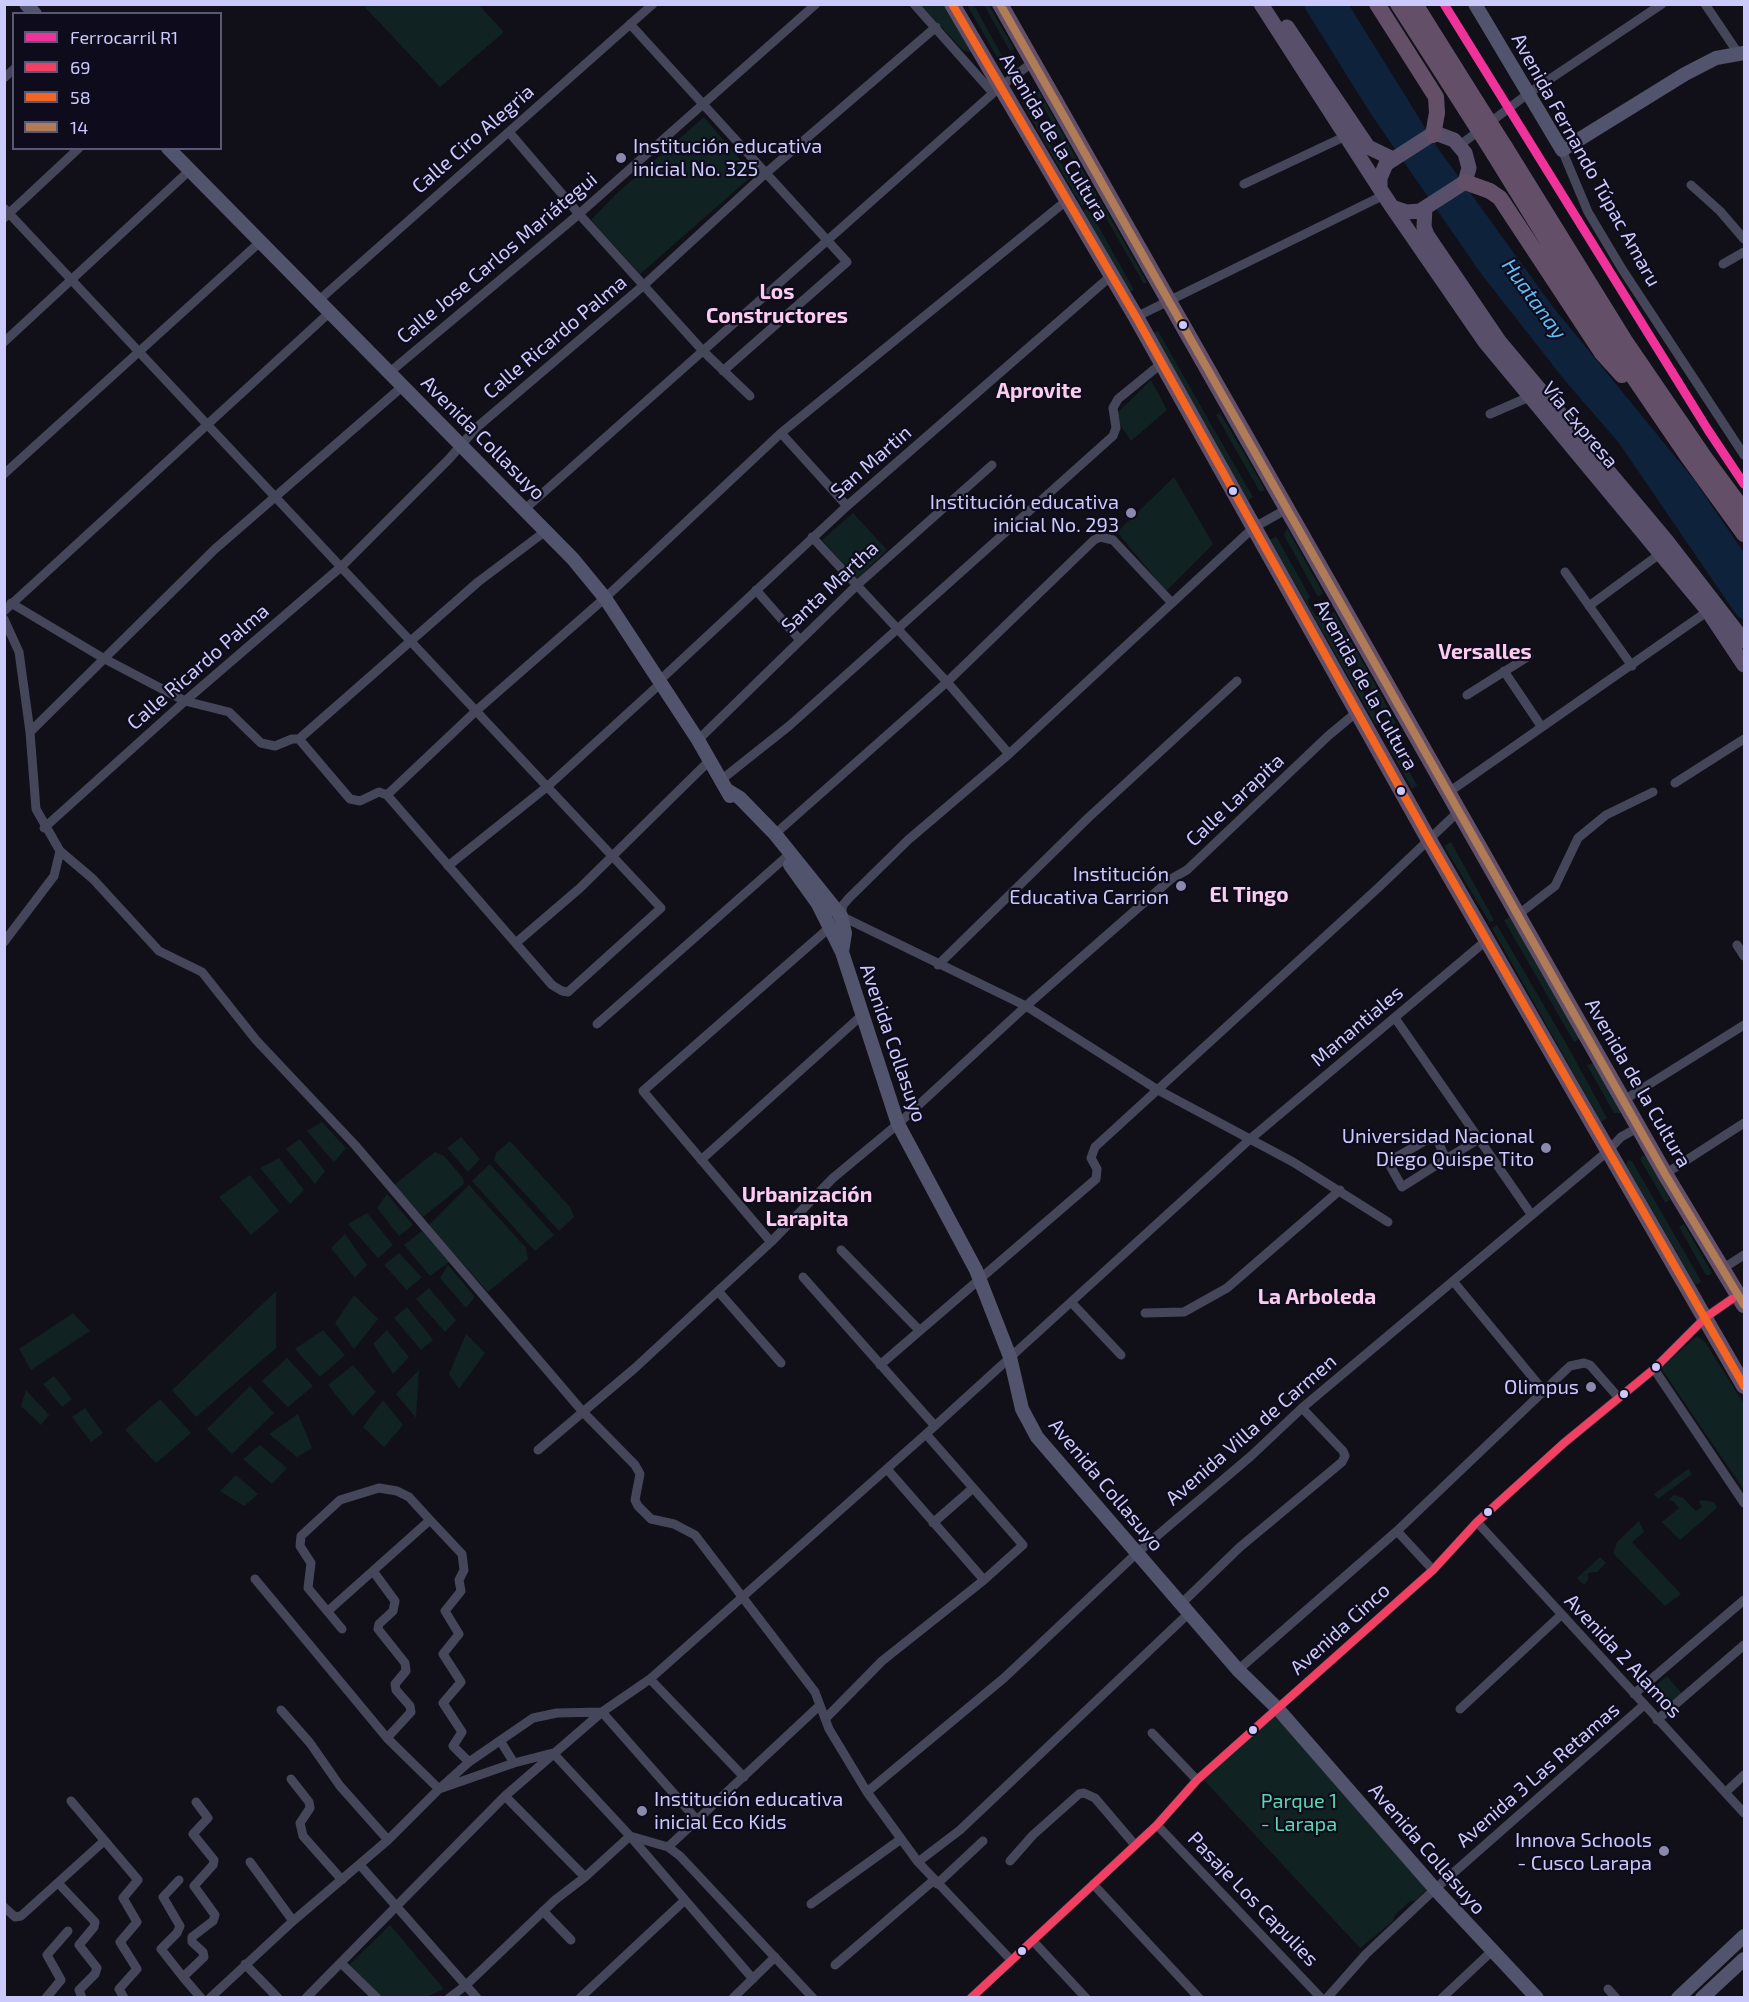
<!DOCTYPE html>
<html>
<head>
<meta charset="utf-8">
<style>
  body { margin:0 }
  #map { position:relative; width:1749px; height:2002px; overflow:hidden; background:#111018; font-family:"Exo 2",sans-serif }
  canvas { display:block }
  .frame { position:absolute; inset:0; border:6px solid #cccafc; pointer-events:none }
  .legend { position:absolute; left:12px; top:12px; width:210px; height:138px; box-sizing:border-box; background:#0e0c1c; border:2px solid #5a5876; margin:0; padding:8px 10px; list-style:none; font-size:18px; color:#cccafc }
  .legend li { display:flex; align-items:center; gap:12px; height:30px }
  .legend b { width:30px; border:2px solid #5a5876 }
</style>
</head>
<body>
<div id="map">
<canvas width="1749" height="2002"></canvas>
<div class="frame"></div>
<ul class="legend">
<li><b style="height:8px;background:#ef339a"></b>Ferrocarril R1</li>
<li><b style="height:8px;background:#f24062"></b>69</li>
<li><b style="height:8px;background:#f26522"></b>58</li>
<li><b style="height:8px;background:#b07c57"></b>14</li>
</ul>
</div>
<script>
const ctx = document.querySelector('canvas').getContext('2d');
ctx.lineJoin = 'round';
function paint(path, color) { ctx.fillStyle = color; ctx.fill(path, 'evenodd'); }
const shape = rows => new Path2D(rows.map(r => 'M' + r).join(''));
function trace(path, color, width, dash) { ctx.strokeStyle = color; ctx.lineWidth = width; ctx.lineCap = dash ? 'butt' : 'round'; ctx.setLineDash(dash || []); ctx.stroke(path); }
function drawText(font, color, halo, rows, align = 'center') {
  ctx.font = font + ' "Exo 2",sans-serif'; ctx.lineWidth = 4.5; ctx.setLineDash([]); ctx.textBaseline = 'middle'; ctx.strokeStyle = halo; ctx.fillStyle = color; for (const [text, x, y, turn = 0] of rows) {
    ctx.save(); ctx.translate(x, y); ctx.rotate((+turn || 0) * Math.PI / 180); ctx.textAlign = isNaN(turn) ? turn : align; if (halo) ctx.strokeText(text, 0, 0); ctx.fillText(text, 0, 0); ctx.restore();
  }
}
paint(shape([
  [363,5,479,5,504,32,440,87],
  [921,5,943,5,972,53,963,50],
  [967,5,974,5,1002,56,998,59],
  [984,5,989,5,1014,49,1010,51],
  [1039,91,1097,196,1094,198,1036,94],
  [1025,100,1064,168,1085,204,1082,206,1060,169,1022,102],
  [704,117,753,175,640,274,591,220,615,195],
  [1100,200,1147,282,1144,284,1097,202],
  [1088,208,1134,290,1130,292,1083,211],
  [1158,331,1208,419,1253,497,1248,500,1153,333],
  [1151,380,1167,410,1131,441,1114,416],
  [1220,413,1247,458,1265,490,1260,492,1216,415],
  [1174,477,1213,544,1166,591,1117,532],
  [853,513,887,550,857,579,822,540],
  [1287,528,1323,593,1318,597,1284,535],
  [1276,536,1310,597,1307,601,1316,616,1319,614,1381,723,1376,725,1270,540],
  [1334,612,1365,666,1396,723,1391,725,1330,615],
  [1389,747,1395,748,1417,785,1412,789],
  [1451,842,1494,920,1490,923,1444,846],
  [1510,917,1581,1038,1574,1042,1504,920],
  [1497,925,1567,1045,1607,1118,1601,1122,1492,928],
  [1594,1063,1622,1113,1614,1113,1587,1065],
  [322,1122,346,1148,334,1162,307,1131],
  [461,1137,480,1159,468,1172,447,1148],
  [300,1139,325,1171,315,1184,286,1149],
  [510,1141,570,1207,574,1217,559,1231,494,1160,496,1153],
  [435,1152,444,1156,463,1178,464,1184,423,1217,394,1185],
  [1642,1156,1646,1156,1670,1200,1667,1202,1665,1202,1640,1159],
  [279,1158,304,1190,290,1204,260,1168],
  [1628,1160,1632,1161,1701,1281,1698,1284,1695,1284,1626,1165],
  [490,1164,554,1235,535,1251,472,1181],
  [250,1175,279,1211,251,1235,219,1197],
  [469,1185,526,1248,528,1259,488,1292,429,1225],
  [387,1194,413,1225,399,1236,377,1208],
  [367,1213,393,1245,378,1258,348,1224],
  [1684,1224,1712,1273,1709,1275,1706,1275,1679,1227],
  [422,1231,449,1262,430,1276,404,1245],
  [345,1234,367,1265,355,1278,331,1248],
  [399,1253,422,1277,407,1290,384,1265],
  [448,1265,475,1297,466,1308,440,1278],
  [429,1288,456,1320,445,1332,416,1299],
  [276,1291,276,1348,196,1417,172,1390],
  [354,1295,378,1319,354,1349,335,1323],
  [407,1307,433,1340,421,1350,394,1318],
  [73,1313,90,1331,31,1370,19,1349],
  [323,1330,345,1355,320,1377,295,1349],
  [387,1330,409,1357,393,1374,373,1344],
  [466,1334,485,1353,459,1389,449,1374],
  [1697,1336,1705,1342,1744,1404,1744,1490,1661,1368],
  [287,1358,313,1386,288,1407,262,1381],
  [353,1365,376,1392,353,1416,328,1385],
  [419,1370,416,1418,396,1394],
  [54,1376,72,1399,62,1407,43,1384],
  [250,1386,274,1413,232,1454,207,1429],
  [26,1390,49,1415,41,1425,21,1406],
  [160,1399,191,1433,156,1463,125,1430],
  [383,1400,403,1425,384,1447,363,1427],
  [85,1408,103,1433,91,1442,72,1417],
  [298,1414,312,1448,297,1457,269,1434],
  [260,1445,287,1468,272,1484,243,1459],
  [1688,1469,1692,1474,1658,1499,1654,1494],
  [236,1475,258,1494,244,1506,220,1491],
  [1674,1495,1683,1498,1696,1511,1702,1507,1699,1502,1701,1500,1714,1502,1717,1508,1680,1540,1662,1522,1679,1508,1673,1501,1668,1500],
  [1639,1521,1644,1532,1632,1542,1681,1594,1665,1606,1613,1553,1617,1542],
  [1600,1557,1606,1563,1597,1572,1588,1573,1588,1580,1584,1585,1577,1578],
  [1667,1676,1683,1695,1664,1711,1648,1692],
  [1273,1717,1279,1720,1427,1889,1415,1901,1410,1901,1395,1915,1393,1921,1360,1948,1203,1779],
  [390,1925,444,1989,426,1997,382,1997,349,1965]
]), '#102322');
paint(shape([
  [1313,5,1349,5,1437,147,1553,307,1695,481,1744,553,1744,610,1625,436,1572,375,1488,268,1379,110]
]), '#0e233b');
trace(shape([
  [1313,4,1379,110,1488,268,1572,375,1625,436,1744,610]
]), '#0e233b', 18);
trace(shape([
  [914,4,993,93],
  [1705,4,1738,53],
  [630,24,847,262,723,371],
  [4,78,14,69],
  [509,132,579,214,703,351,750,396],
  [1460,145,1529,93,1662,4],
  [1562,150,1588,212,1622,269,1744,455],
  [1244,184,1348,135],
  [1691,185,1720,211,1744,239],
  [4,208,661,908,568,992,562,991,552,985,387,795,379,792,360,801,350,799,299,739,292,739,275,746,261,743,229,712,185,701,103,658,11,603],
  [4,218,79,148],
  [1723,264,1744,252],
  [318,301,653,4],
  [1136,317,1382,196],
  [4,342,190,170],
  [390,372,579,214,816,4],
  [1490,414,1529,397],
  [781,433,847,506],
  [4,474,260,242],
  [526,508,1000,87,1033,62],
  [812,537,947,682,1009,754],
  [1565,572,1632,666],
  [756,590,800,640],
  [1589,606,1661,553],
  [4,611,329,313],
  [4,619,19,652,30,732,36,809,60,851,54,876,4,942],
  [1504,671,1541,726],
  [659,681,847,506,1112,275],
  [1467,695,1529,656],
  [30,732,215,549,403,386],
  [299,739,478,582,547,530],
  [698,740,856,586,992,465],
  [721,780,789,726,1113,436,1116,428,1113,408,1118,399,1162,363],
  [1675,783,1744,739],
  [1449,792,1708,611],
  [387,795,477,710,605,598,781,433,1066,201],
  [44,828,185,701,342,566,449,459,476,428,644,285,766,173,936,27],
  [775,834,947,682,1094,540,1100,537,1113,540,1172,603],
  [60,851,93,879,159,951,202,972,256,1040,355,1145,583,1412,635,1465,640,1474,635,1500,638,1506,651,1519,674,1524,695,1535,815,1692,829,1729,867,1792,918,1862,1011,1960],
  [448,866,548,786,661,683],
  [1519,914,1555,886,1578,838,1606,815,1653,792],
  [841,916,1026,1006,1158,1090,1293,1162,1388,1222],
  [517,942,580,888,709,761],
  [1737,945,1744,956],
  [938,965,1088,818,1237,681],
  [1395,1018,1531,1214],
  [597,1024,785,858],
  [1624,1100,1744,1025],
  [1446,1159,1435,1135,1388,1162,1402,1187,1446,1159,1479,1139],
  [701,1160,861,1016],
  [1665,1174,1744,1123],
  [771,1242,643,1091,829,928,841,916,843,905,849,898,908,840,1009,754,1253,528,1287,509],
  [841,1250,919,1330],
  [1722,1269,1744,1255],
  [803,1277,935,1426],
  [1453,1281,1543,1390],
  [718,1291,781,1363],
  [1071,1302,1121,1355],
  [1145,1313,1184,1312,1227,1288,1340,1190],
  [880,1365,1096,1179,1097,1169,1091,1158,1095,1147,1378,888,1459,811],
  [1654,1369,1744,1503],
  [538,1450,635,1368,771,1242,833,1178,898,1124,1026,1006,1171,879,1187,870,1328,736,1358,711],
  [887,1469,984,1580],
  [1477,1522,1744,1813],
  [933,1523,973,1488],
  [1397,1531,1433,1570],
  [373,1571,395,1601,393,1611,379,1624,378,1629,405,1663,406,1671,395,1684,396,1690,410,1706,411,1712,387,1738],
  [255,1579,387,1738,439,1789,469,1762,533,1718,557,1713,602,1712,697,1820],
  [1182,1603,1240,1547,1342,1462,1345,1456,1343,1451,1302,1408],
  [328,1611,430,1520,462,1554,464,1570,459,1580,461,1591,445,1611,459,1634,443,1654,461,1682,443,1703,462,1732,453,1746,469,1762],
  [342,1629,308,1588,311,1563,300,1546,301,1536,340,1500,379,1488,397,1491,409,1497,430,1520],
  [1238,1670,1397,1531,1570,1366,1584,1363,1590,1365,1618,1397],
  [650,1679,744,1777],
  [1634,1694,1744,1600],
  [1460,1709,1561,1615],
  [281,1710,310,1743,340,1786,388,1840],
  [825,1719,882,1661,984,1580,1023,1545,926,1434],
  [1657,1720,1744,1645],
  [1152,1733,1197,1780],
  [501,1742,514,1763],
  [291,1779,309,1802,310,1808,300,1823,303,1836,342,1880],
  [867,1792,1004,1678,1138,1552,1251,1456,1302,1408,1608,1151,1621,1137,1639,1127],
  [1726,1792,1744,1775],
  [505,1796,585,1877],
  [71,1801,138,1880,123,1898,137,1922,120,1942,137,1969,119,1989,124,1998],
  [196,1802,208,1818,193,1834,214,1860,213,1865,194,1886,215,1915,213,1921,192,1937,192,1942,203,1952,204,1957,183,1977,201,1998],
  [1157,1825,1321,1998],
  [668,1847,819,1706],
  [1010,1861,1033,1835,1079,1794,1084,1793,1095,1798,1135,1845],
  [250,1862,293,1921],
  [918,1862,960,1830,1189,1613],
  [360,1865,477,1998],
  [179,1880,163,1897,180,1926,177,1933,161,1949,183,1977],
  [59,1884,95,1922,94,1927,79,1945,97,1968,95,1974,79,1990,82,1998],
  [937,1884,983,1841],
  [1093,1884,1199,1998],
  [811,1904,901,1839],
  [4,1907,15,1917,21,1916,104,1841],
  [543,1911,571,1940],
  [1033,1941,1086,1998],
  [341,1963,377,1998],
  [245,1964,278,1998],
  [835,1965,934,1880],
  [1608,1989,1616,1998],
  [46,1998,61,1980,47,1955,68,1931],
  [210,1998,293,1921,388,1840,439,1789,514,1763,553,1753,630,1836,753,1979],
  [306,1998,505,1796,602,1712,650,1679,926,1434,1249,1140,1488,939],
  [449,1998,465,1986,555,1900,585,1877,630,1836,668,1847,680,1856,813,1998],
  [580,1998,685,1900],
  [733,1998,775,1957],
  [971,1998,1157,1825,1197,1780,1433,1570,1477,1522,1564,1443,1654,1369,1706,1317,1739,1294],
  [1327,1998,1366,1954,1435,1889,1644,1705],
  [1442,1998,1492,1951]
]), '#454659', 9);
trace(shape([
  [26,4,35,14],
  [1475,4,1562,150,1685,74,1716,58,1744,53],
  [168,148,573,559,605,598,698,740,730,796],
  [727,790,740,798,775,834,841,916,845,933,842,952,898,1124,976,1270,1010,1357,1022,1409,1037,1437,1238,1670,1278,1709,1435,1889,1537,1998],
  [790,865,818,904,842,952],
  [1678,1998,1744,1936],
  [1702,1998,1744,1959]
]), '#52536c', 14);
trace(shape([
  [1261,4,1380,189],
  [1287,27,1368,147,1391,158],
  [1438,134,1454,140,1465,153,1469,168,1465,182,1420,211,1407,212,1392,207,1380,189,1380,178,1386,164,1431,135,1438,134],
  [1392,207,1485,342,1708,611,1744,665],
  [1425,208,1424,227,1427,235,1499,341,1666,540,1744,641]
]), '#58506a', 15);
trace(shape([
  [952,4,1136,317,1429,840,1744,1386],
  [1000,4,1665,1174,1744,1305],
  [1377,4,1436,97,1437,113,1433,135],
  [1398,4,1466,110],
  [1415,4,1477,103],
  [1505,147,1625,341,1705,458,1744,511],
  [1494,154,1611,344,1686,454,1744,534],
  [1465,182,1490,191,1500,198,1602,353,1622,375]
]), '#635068', 16);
trace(shape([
  [1477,103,1505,147],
  [1466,110,1494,154]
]), '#635068', 16);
trace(shape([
  [971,1998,1157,1825,1197,1780,1433,1570,1477,1522,1564,1443,1654,1369,1706,1317,1732,1299]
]), '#f24062', 8);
trace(shape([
  [952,4,1136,317,1429,840,1744,1386]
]), '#f26522', 8);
trace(shape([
  [1000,4,1665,1174,1744,1305]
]), '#b07c57', 8);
trace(shape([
  [1444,4,1708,430,1744,484]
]), '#ef339a', 9);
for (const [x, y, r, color] of [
  [621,158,6,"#8b89ac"],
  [1183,325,5,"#cccafc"],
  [1233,491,5,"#cccafc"],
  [1131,513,6,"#8b89ac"],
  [1401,791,5,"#cccafc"],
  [1181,886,6,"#8b89ac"],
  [1546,1148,6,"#8b89ac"],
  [1656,1367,5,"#cccafc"],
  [1591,1387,6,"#8b89ac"],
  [1624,1394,5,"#cccafc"],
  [1488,1512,5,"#cccafc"],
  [1253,1730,5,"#cccafc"],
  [642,1811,6,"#8b89ac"],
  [1664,1851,6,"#8b89ac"],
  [1022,1951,5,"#cccafc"]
]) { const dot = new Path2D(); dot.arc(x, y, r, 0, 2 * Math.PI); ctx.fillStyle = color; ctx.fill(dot); trace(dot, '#0e0c1c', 2); }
drawText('20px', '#cccafc', '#0e0c1c', [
  ["Avenida de la Cultura",1054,137,59],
  ["Calle Ciro Alegria",473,139,-41],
  ["Avenida Fernando Túpac Amaru",1586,160,61],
  ["Calle Jose Carlos Mariátegui",497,258,-40],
  ["Calle Ricardo Palma",555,337,-40],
  ["Vía Expresa",1580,425,50],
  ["Avenida Collasuyo",483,438,45],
  ["San Martin",871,462,-41],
  ["Santa Martha",830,587,-43],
  ["Calle Ricardo Palma",198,667,-41],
  ["Avenida de la Cultura",1366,685,61],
  ["Calle Larapita",1235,800,-43],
  ["Manantiales",1357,1026,-40],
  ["Avenida Collasuyo",893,1043,71],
  ["Avenida de la Cultura",1638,1083,60],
  ["Avenida Villa de Carmen",1251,1430,-41],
  ["Avenida Collasuyo",1106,1485,50],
  ["Avenida Cinco",1340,1629,-42],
  ["Avenida 2 Alamos",1623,1656,47],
  ["Avenida 3 Las Retamas",1538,1775,-41],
  ["Avenida Collasuyo",1427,1849,49],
  ["Pasaje Los Capulies",1253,1899,46]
]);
drawText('20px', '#cccafc', '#0e0c1c', [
  ["Institución educativa",633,146,"left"],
  ["inicial No. 325",633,169,"left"],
  ["Institución educativa",1119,502],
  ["inicial No. 293",1119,525],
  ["Institución",1169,874],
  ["Educativa Carrion",1169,897],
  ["Universidad Nacional",1534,1136],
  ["Diego Quispe Tito",1534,1159],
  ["Olimpus",1579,1387],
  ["Institución educativa",654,1799,"left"],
  ["inicial Eco Kids",654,1822,"left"],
  ["Innova Schools",1652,1840],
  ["- Cusco Larapa",1652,1863]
], 'right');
drawText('20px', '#5bd7ad', '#0e0c1c', [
  ["Parque 1",1299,1801],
  ["- Larapa",1299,1824]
]);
drawText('bold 21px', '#fcccef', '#0e0c1c', [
  ["Los",777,292],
  ["Constructores",777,316],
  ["Aprovite",1039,391],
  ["Versalles",1485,652],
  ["El Tingo",1249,895],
  ["Urbanización",807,1195],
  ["Larapita",807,1219],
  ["La Arboleda",1317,1297]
]);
drawText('italic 21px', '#5ebef7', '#0e0c1c', [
  ["Huatanay",1534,299,54]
]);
</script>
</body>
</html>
